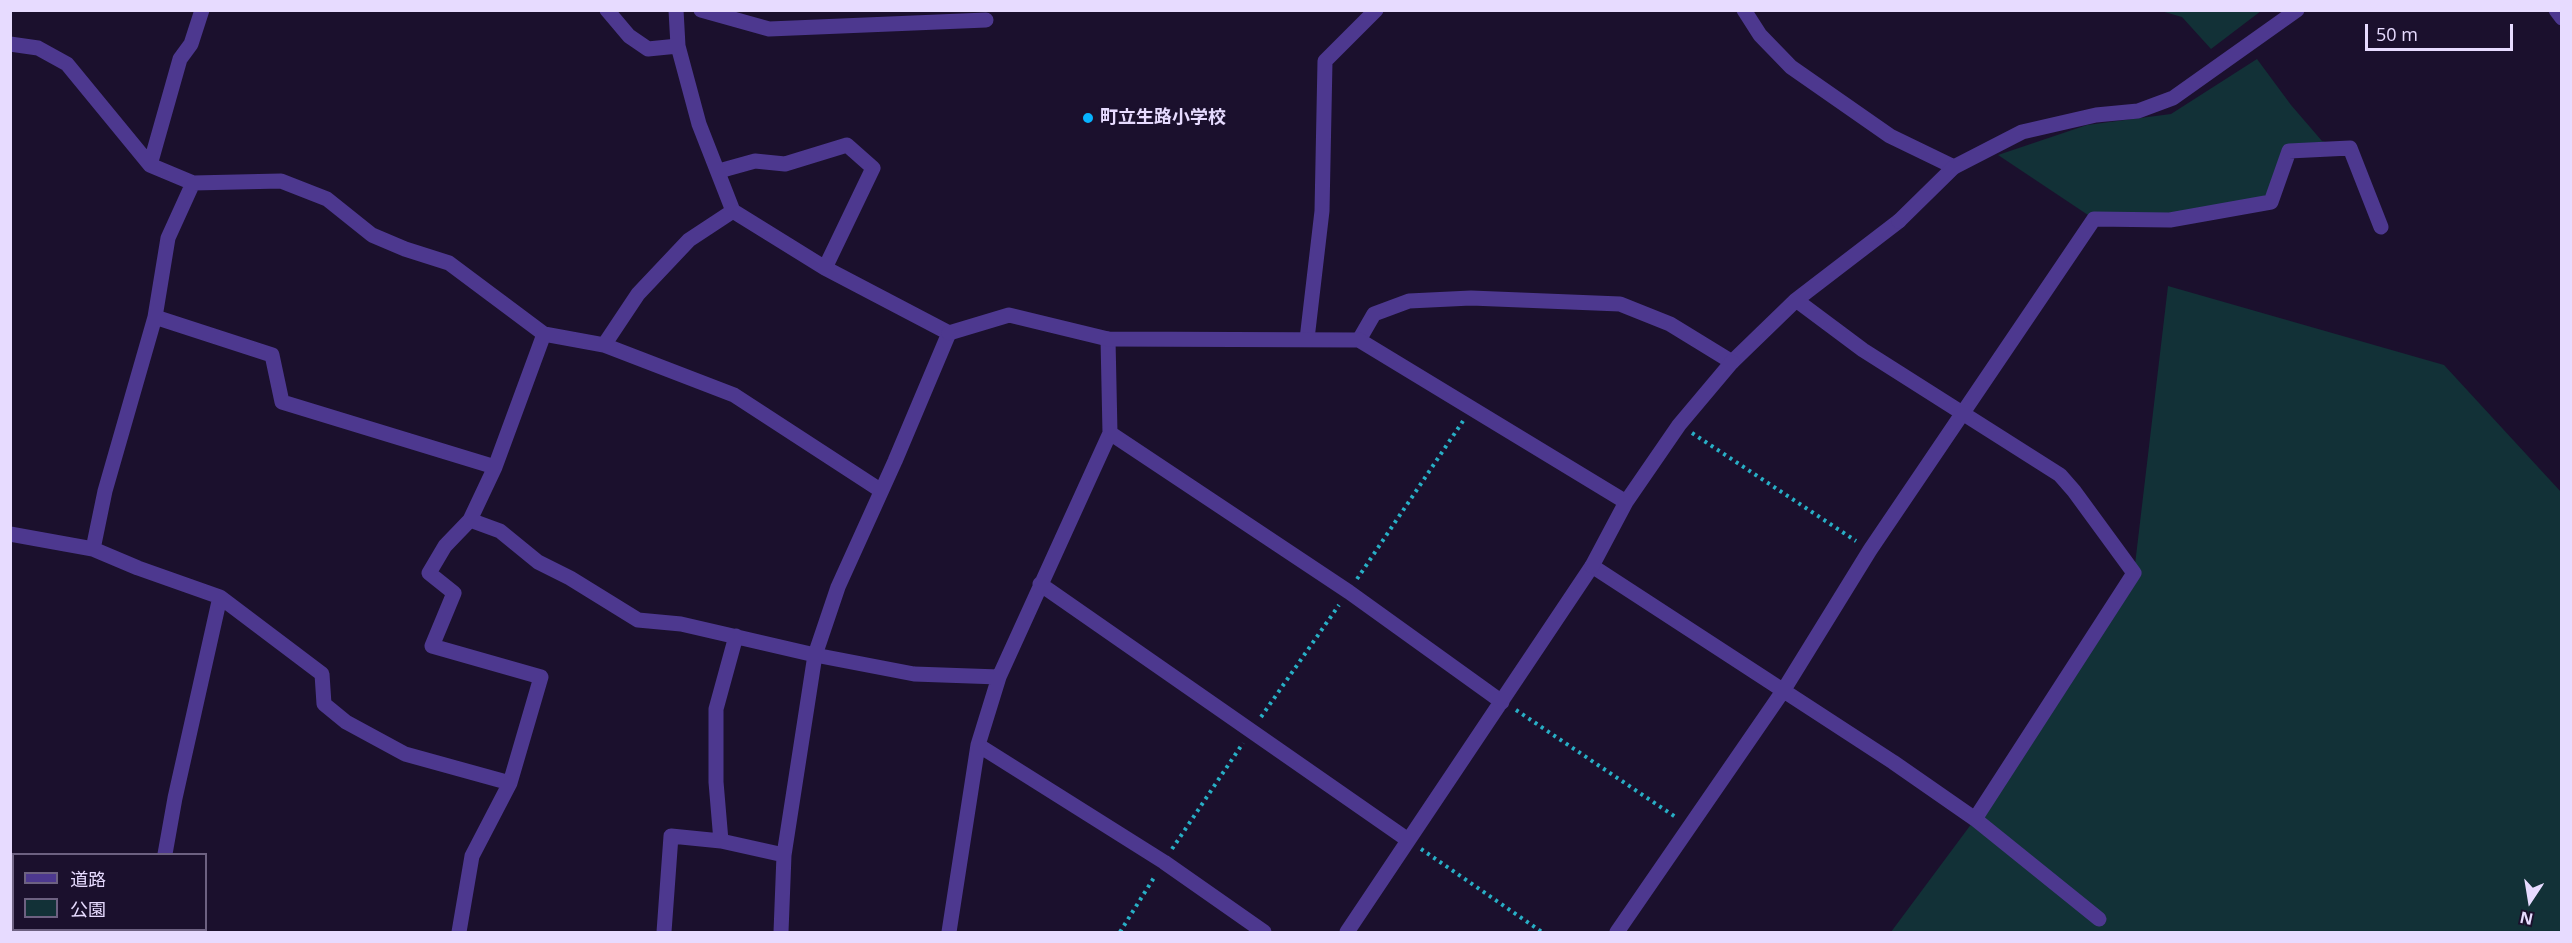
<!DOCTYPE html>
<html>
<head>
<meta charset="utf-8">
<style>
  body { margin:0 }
  #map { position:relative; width:2572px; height:943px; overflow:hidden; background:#1b102d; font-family:"Open Sans","Noto Sans JP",sans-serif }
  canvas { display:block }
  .frame { position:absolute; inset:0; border:12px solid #e7dbff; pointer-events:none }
  .legend { position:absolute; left:12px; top:853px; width:195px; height:78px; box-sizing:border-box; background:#1b102d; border:2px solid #6d6181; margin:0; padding:8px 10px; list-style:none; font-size:18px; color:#e7dbff }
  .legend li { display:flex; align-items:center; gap:12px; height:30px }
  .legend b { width:30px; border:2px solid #6d6181 }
  .north { position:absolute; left:2500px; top:871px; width:60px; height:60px; -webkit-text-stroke:4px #1b102d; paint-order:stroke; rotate:192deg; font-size:16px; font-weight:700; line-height:24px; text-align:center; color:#e7dbff }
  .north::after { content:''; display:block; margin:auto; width:21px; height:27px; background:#e7dbff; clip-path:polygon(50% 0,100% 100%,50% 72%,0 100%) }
  .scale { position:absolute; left:2365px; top:24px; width:148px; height:27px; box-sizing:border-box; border:3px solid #e7dbff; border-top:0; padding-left:8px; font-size:18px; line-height:21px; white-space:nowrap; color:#e7dbff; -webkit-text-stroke:4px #1b102d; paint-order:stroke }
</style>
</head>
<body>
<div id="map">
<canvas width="2572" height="943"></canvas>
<div class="frame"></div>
<ul class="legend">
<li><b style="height:8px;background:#4d388f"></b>道路</li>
<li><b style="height:16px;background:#123137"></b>公園</li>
</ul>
<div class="north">N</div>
<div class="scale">50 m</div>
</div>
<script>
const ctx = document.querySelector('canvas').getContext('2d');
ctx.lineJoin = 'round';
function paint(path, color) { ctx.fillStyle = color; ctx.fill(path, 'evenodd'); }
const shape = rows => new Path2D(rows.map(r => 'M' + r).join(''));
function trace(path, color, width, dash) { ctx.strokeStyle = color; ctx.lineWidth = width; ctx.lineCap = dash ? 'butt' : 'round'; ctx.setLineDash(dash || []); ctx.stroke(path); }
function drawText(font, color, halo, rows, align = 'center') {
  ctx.font = font + ' "Open Sans","Noto Sans JP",sans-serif'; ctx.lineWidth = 4.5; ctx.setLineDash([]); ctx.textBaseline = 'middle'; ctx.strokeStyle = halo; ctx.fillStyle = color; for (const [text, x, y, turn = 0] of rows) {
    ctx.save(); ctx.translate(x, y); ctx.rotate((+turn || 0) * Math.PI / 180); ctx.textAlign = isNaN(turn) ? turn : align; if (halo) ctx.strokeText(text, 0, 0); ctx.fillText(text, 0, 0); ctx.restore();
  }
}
paint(shape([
  [2161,11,2261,11,2211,49,2182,17],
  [2257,59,2291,105,2322,141,2350,148,2289,151,2271,202,2170,220,2094,219,1998,155,2087,125,2171,114],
  [2168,286,2444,365,2561,492,2561,932,1891,932,1975,819,2134,573]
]), '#123137');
trace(shape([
  [1692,433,1856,541],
  [1357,579,1463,421],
  [1516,710,1677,818],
  [1261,717,1339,605],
  [1172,849,1243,743],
  [1421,849,1542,932],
  [1120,932,1155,876]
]), '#28afc6', 4, [3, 4.5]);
trace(shape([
  [607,10,629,36,648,49,678,46],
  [676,10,678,46,699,124,733,211,825,268,949,333,895,461,838,587,815,655,784,855,781,932],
  [701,10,769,29,986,20],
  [1744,10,1760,35,1791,67,1890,136,1954,167],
  [10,44,38,48,67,64,150,165,193,183,281,181,327,199,372,235,405,249,449,263,544,334,604,345,734,395,880,490],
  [150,165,180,59,191,44,202,10],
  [719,171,755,161,785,164,847,145,873,168,825,268],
  [155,317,272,355,282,402,495,467],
  [1307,339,1322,211,1325,61,1376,10],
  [1359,340,1374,314,1409,301,1471,298,1620,304,1670,324,1732,362,1796,300,1899,221],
  [604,345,638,294,689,240,733,211],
  [1110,433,1349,592,1502,702],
  [470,520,500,531,538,562,570,578,638,620,681,624,815,655,914,674,999,677],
  [10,534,93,549,138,568,220,597,322,674,324,704,346,722,405,754,510,783],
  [93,549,105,491,155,317,168,238,193,183],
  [1040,584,1408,840],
  [736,636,716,709,716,782,721,841,784,855],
  [978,745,1164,862,1264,932],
  [1975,819,2099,919],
  [165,854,175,798,220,597],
  [152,932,153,930],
  [459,932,472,856,510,783,541,677,432,646,454,593,429,573,445,546,470,520,495,467,544,334],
  [664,932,671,836,721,841],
  [949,932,978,745,999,677,1110,433,1108,339],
  [1347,932,1592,566,1893,762,1975,819,2134,573,2074,491,2060,475,1863,350,1796,300],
  [1617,932,1783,691,1870,550,2094,219,2170,220,2271,202,2289,151,2350,148,2381,227]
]), '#4d388f', 15);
trace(shape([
  [2556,10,2562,18],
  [1899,221,1954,167,2022,132,2096,115,2138,111,2173,98,2297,10],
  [949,333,1009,315,1108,339,1359,340,1626,502],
  [1592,566,1626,502,1679,425,1732,362]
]), '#4d388f', 15);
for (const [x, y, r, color] of [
  [1088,118,6,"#07b3ff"]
]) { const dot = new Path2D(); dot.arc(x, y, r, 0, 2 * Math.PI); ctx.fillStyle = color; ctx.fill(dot); trace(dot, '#1b102d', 2); }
drawText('bold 18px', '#e7dbff', '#1b102d', [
  ["町立生路小学校",1100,118]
], 'left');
</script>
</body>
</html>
